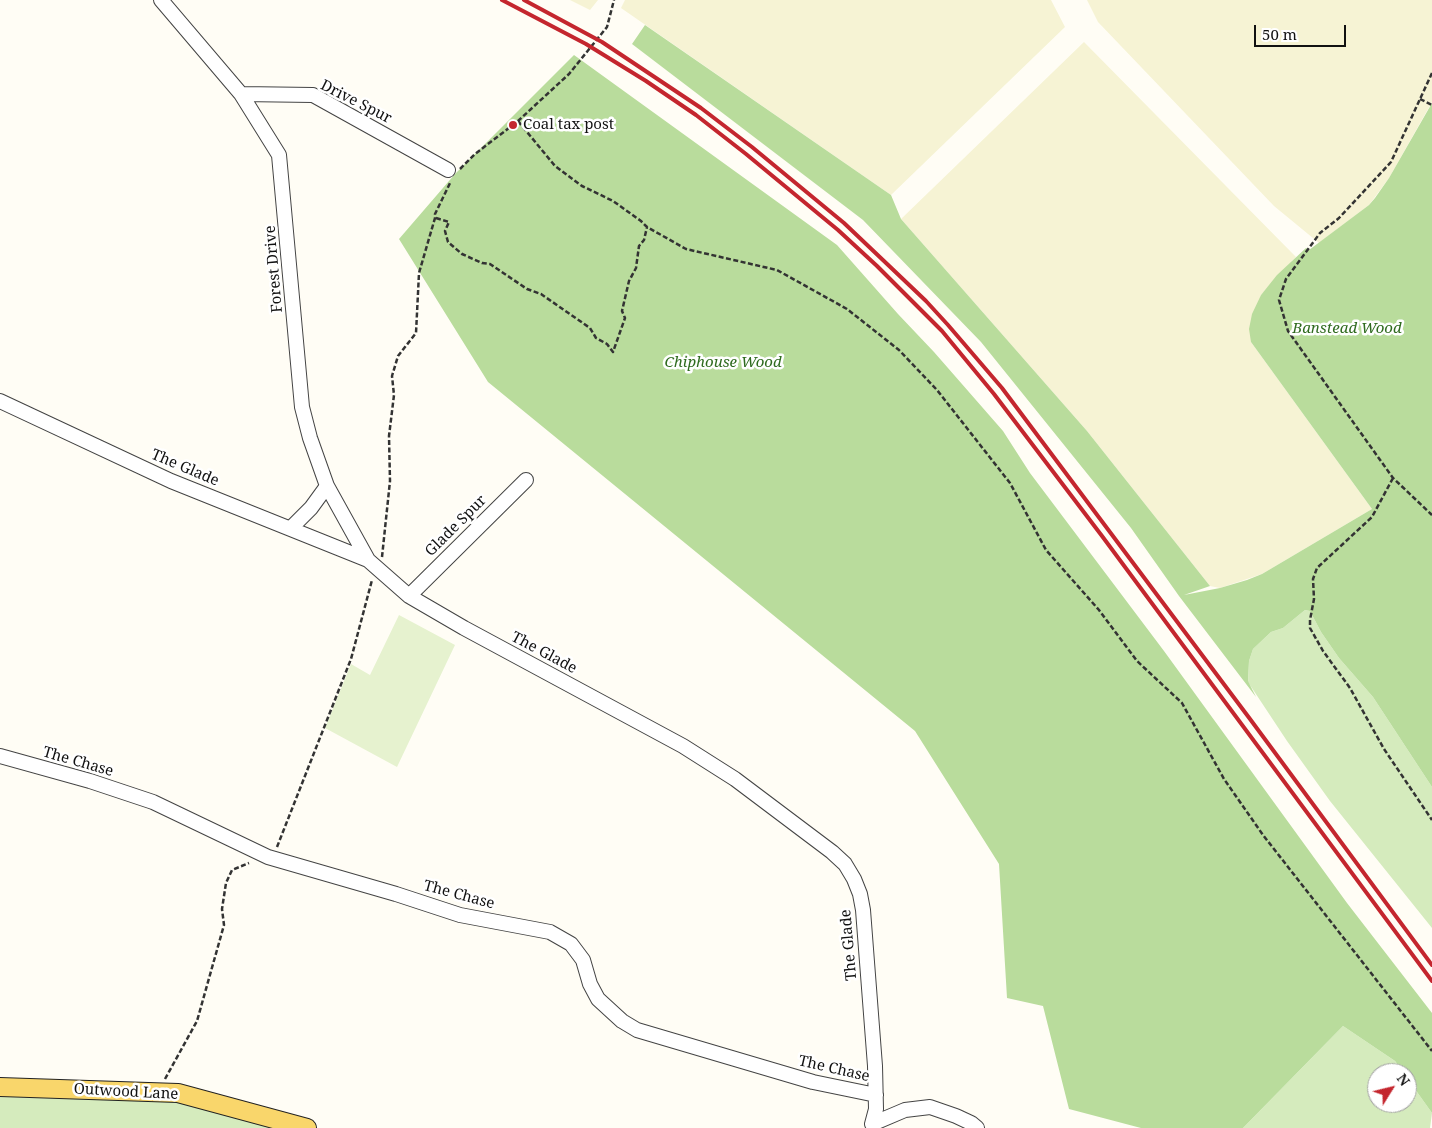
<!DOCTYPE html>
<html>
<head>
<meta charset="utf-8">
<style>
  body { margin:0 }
  #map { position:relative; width:1432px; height:1128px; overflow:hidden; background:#fffdf5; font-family:"Noto Serif",serif }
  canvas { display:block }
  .north { position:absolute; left:1367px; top:1063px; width:50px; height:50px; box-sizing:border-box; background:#fff; border:1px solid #a0a0a0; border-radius:50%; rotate:54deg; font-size:14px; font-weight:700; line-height:20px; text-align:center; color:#111 }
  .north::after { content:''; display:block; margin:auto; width:18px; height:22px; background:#c4262e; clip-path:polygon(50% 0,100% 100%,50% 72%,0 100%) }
  .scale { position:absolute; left:1254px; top:25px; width:92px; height:22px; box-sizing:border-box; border:2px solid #111; border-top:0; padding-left:6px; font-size:15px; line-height:18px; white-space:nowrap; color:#111; -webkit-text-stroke:4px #fff; paint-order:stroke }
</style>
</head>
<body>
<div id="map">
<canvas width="1432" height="1128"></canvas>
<div class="north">N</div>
<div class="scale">50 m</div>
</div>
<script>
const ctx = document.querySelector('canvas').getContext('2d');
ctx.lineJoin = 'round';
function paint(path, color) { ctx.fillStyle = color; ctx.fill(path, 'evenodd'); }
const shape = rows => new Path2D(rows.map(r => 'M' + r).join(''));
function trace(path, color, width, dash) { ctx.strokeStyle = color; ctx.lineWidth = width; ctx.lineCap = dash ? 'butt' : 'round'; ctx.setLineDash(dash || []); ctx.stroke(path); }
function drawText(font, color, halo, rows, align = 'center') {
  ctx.font = font + ' "Noto Serif",serif'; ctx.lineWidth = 5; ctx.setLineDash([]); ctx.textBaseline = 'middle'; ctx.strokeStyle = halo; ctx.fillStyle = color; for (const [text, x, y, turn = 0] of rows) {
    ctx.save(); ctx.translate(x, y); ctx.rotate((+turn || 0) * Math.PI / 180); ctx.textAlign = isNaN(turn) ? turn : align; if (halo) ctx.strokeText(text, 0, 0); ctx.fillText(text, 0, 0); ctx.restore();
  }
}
paint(shape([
  [570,0,598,0,590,10],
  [625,0,1051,0,1065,27,891,195,621,8],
  [1087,0,1432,0,1432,102,1389,178,1369,205,1319,243,1274,206,1098,22],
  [1084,42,1296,257,1261,295,1251,342,1372,509,1262,574,1220,588,1210,586,1087,431,901,219]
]), '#f6f3d4');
paint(shape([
  [1305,610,1310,611,1321,632,1339,658,1373,697,1432,787,1432,928,1330,801,1287,741,1248,682,1249,661,1253,649,1271,632,1283,628],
  [1343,1026,1395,1061,1404,1073,1377,1073,1377,1103,1407,1103,1407,1078,1432,1113,1430,1128,1243,1128],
  [0,1087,158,1093,285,1128,0,1128]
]), '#d5ebbd');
paint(shape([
  [645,25,891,195,901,219,1087,431,1210,586,1184,595,1220,588,1247,580,1262,574,1372,509,1251,342,1249,329,1252,314,1261,295,1277,275,1306,248,1309,250,1369,205,1375,198,1389,178,1432,103,1432,787,1373,697,1339,658,1321,632,1310,611,1305,610,1283,628,1271,632,1253,649,1249,661,1248,681,1256,697,1179,596,1131,528,981,342,863,220,632,44],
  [574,55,837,245,898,314,934,352,1003,431,1030,473,1164,651,1347,903,1432,1013,1432,1113,1407,1078,1407,1073,1404,1073,1395,1061,1343,1026,1243,1128,1141,1128,1069,1109,1043,1006,1007,998,999,864,915,731,488,382,399,239,455,174]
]), '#b9dc9c');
paint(shape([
  [399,615,455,645,397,767,325,728,351,664,370,675]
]), '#e6f2cf');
const minor = shape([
  [161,0,241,94,279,155,302,407,310,438,327,486,368,560],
  [241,94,313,95,448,170],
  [0,401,171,481,368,560,409,596,464,628,683,746,735,779,832,852,845,864,854,879,860,894,863,910,875,1066,876,1109,872,1124,905,1110,930,1107,956,1116,971,1123,977,1128],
  [291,528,311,508,327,486],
  [409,596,526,480],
  [0,756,90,781,153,802,268,857,396,894,460,915,550,932,571,944,583,960,590,984,598,999,622,1021,637,1030,813,1082,876,1095]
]);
const major = shape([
  [0,1087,178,1093,307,1128]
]);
trace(minor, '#444', 16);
trace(major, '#222', 20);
trace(shape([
  [1432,73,1391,162,1339,218,1320,233,1286,279,1279,300,1288,331,1393,478,1432,515],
  [1420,99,1432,105],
  [518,121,555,166,582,186,613,201,641,221,647,227,686,249,777,270,847,309,899,350,937,390,1010,483,1046,550,1099,610,1137,661,1182,703,1224,779,1263,835,1432,1051],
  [460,169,475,154,518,121,569,74,607,27,614,0],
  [436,218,449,222,445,231,448,242,462,254,482,263,490,264,527,289,541,294,590,328,596,338,607,344,613,352,625,318,622,311,629,281,636,268,639,246,644,240,647,227],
  [1393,478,1372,517,1317,568,1313,579,1314,599,1310,620,1310,628,1323,651,1350,688,1384,749,1432,820],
  [382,557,390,481,389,436,394,395,392,376,398,356,416,333,419,273,435,218,435,214,451,181],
  [277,847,351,659,372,580],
  [165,1079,197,1021,224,925,222,909,226,883,232,870,249,863]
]), '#333', 2.5, [5, 2.5]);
trace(minor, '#fff', 14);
trace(major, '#f9d66b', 18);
trace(shape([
  [502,0,586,44,646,81,696,115,746,154,838,230,877,266,942,331,994,394,1102,536,1432,981],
  [524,0,602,42,701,108,752,147,844,223,926,301,948,325,1002,388,1250,719,1432,965]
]), '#c4262e', 4);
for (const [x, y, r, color] of [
  [513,125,5,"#c4262e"]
]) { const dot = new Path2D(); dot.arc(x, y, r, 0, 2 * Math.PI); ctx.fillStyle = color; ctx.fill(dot); trace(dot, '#fff', 2); }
drawText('15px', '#111', '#fff', [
  ["Drive Spur",356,102,27],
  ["Forest Drive",274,269,-95],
  ["The Glade",185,468,23],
  ["Glade Spur",456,526,-45],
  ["The Glade",544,653,28],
  ["The Chase",78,762,16],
  ["The Chase",459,895,15],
  ["The Glade",849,945,-95],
  ["The Chase",834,1069,13],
  ["Outwood Lane",126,1092,3]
]);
drawText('15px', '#111', '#fff', [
  ["Coal tax post",523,125]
], 'left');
drawText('italic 15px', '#2f6b1f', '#fff', [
  ["Banstead Wood",1347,329],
  ["Chiphouse Wood",723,363]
]);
</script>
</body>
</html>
